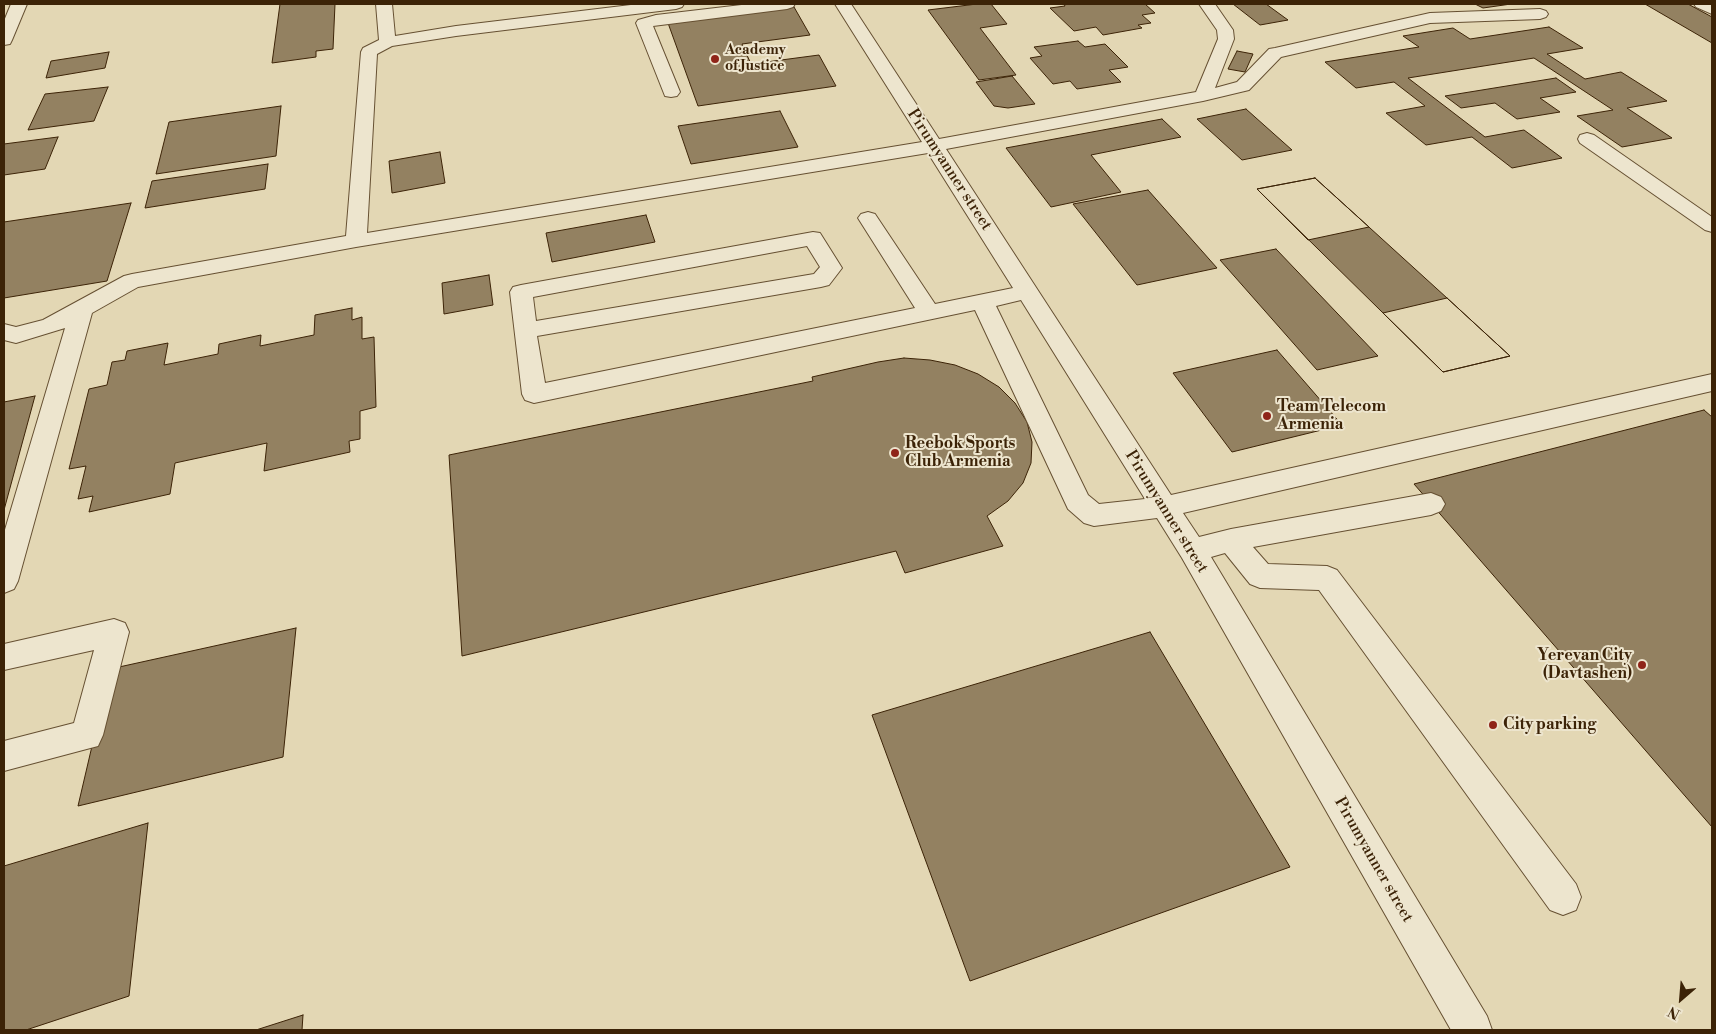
<!DOCTYPE html>
<html>
<head>
<meta charset="utf-8">
<style>
  body { margin:0 }
  #map { position:relative; width:1716px; height:1034px; overflow:hidden; background:#e3d7b4; font-family:"Libre Bodoni",serif }
  canvas { display:block }
  .frame { position:absolute; inset:0; border:5px solid #3c2307; pointer-events:none }
  .north { position:absolute; left:1656px; top:974px; width:50px; height:50px; -webkit-text-stroke:4px #ede5ce; paint-order:stroke; rotate:207deg; font-size:14px; font-weight:700; line-height:20px; text-align:center; color:#3c2307 }
  .north::after { content:''; display:block; margin:auto; width:18px; height:22px; background:#3c2307; clip-path:polygon(50% 0,100% 100%,50% 72%,0 100%) }
</style>
</head>
<body>
<div id="map">
<canvas width="1716" height="1034"></canvas>
<div class="frame"></div>
<div class="north">N</div>
</div>
<script>
const ctx = document.querySelector('canvas').getContext('2d');
ctx.lineJoin = 'round';
function paint(path, color) { ctx.fillStyle = color; ctx.fill(path, 'evenodd'); }
const shape = rows => new Path2D(rows.map(r => 'M' + r).join(''));
function trace(path, color, width, dash) { ctx.strokeStyle = color; ctx.lineWidth = width; ctx.lineCap = dash ? 'butt' : 'round'; ctx.setLineDash(dash || []); ctx.stroke(path); }
function drawText(font, color, halo, rows, align = 'center') {
  ctx.font = font + ' "Libre Bodoni",serif'; ctx.lineWidth = 4; ctx.setLineDash([]); ctx.textBaseline = 'middle'; ctx.strokeStyle = halo; ctx.fillStyle = color; for (const [text, x, y, turn = 0] of rows) {
    ctx.save(); ctx.translate(x, y); ctx.rotate((+turn || 0) * Math.PI / 180); ctx.textAlign = isNaN(turn) ? turn : align; if (halo) ctx.strokeText(text, 0, 0); ctx.fillText(text, 0, 0); ctx.restore();
  }
}
const building = shape([
  [280,4,335,4,333,49,316,51,316,57,272,63,280,4],
  [977,4,991,4,1007,24,980,28,1016,75,979,80,928,10,977,4],
  [1064,4,1145,4,1155,13,1142,15,1151,23,1138,25,1142,28,1103,35,1096,27,1074,31,1050,8,1065,6,1064,4],
  [1233,4,1266,4,1288,20,1260,25,1233,4],
  [1475,4,1511,4,1483,8,1475,4],
  [1645,4,1688,4,1712,17,1712,43,1645,4],
  [794,7,810,35,742,44,751,64,819,55,836,86,698,106,668,23,794,7],
  [1549,27,1583,48,1547,54,1585,79,1621,72,1667,101,1627,108,1672,138,1622,147,1577,116,1613,110,1534,58,1408,78,1485,137,1524,130,1562,158,1512,168,1472,137,1426,145,1386,113,1425,106,1394,82,1356,88,1325,62,1419,47,1403,36,1453,28,1470,39,1549,27],
  [1078,41,1085,47,1105,44,1128,67,1109,70,1121,82,1077,89,1070,81,1053,84,1030,58,1042,56,1034,47,1078,41],
  [1237,51,1253,54,1245,72,1228,69,1237,51],
  [109,52,105,68,46,78,51,61,109,52],
  [1012,76,1035,104,1008,108,994,106,976,82,1012,76],
  [1556,78,1576,92,1540,98,1560,112,1517,119,1495,103,1461,108,1445,96,1556,78],
  [108,87,94,121,28,130,45,94,108,87],
  [281,106,276,156,156,174,169,122,281,106],
  [1246,109,1292,150,1242,160,1197,119,1246,109],
  [780,111,798,147,691,164,678,126,780,111],
  [1162,119,1181,137,1091,155,1121,192,1051,207,1006,148,1162,119],
  [58,137,45,169,4,175,4,144,58,137],
  [440,152,445,183,392,193,389,161,440,152],
  [268,164,265,189,145,208,152,181,268,164],
  [1315,178,1447,298,1510,356,1443,372,1257,189,1315,178],
  [1315,178,1369,227,1308,240,1257,189,1315,178],
  [1148,190,1217,268,1137,285,1073,204,1148,190],
  [131,203,107,281,4,298,4,222,131,203],
  [646,215,655,242,552,262,546,233,646,215],
  [1276,249,1378,356,1317,370,1220,260,1276,249],
  [489,275,493,305,444,314,442,283,489,275],
  [1447,298,1510,356,1443,372,1383,313,1447,298],
  [352,308,352,320,362,317,362,339,374,337,376,407,360,411,360,439,349,441,350,452,264,471,267,443,175,463,170,494,89,512,93,496,78,499,86,466,69,469,89,389,107,385,112,362,125,360,127,351,168,343,164,365,218,354,219,344,261,335,260,346,314,335,315,315,352,308],
  [1277,350,1342,425,1232,452,1173,373,1277,350],
  [904,358,930,360,955,365,978,374,999,387,1015,403,1027,422,1032,442,1031,463,1023,483,1008,501,987,516,1003,546,905,573,896,551,462,656,449,455,813,381,812,377,878,362,904,358],
  [35,396,4,510,4,402,35,396],
  [1704,410,1712,417,1712,827,1414,484,1704,410],
  [296,628,283,757,78,806,110,669,296,628],
  [1150,632,1290,867,970,981,872,715,1150,632],
  [148,823,129,996,26,1030,4,1030,4,866,148,823],
  [303,1015,302,1030,256,1030,303,1015]
]);
paint(building, '#938161');
trace(building, '#3c2307', 1);
const minor = shape([
  [11,4,27,4,12,40,10,44,4,45,4,21,11,4],
  [376,4,392,4,395,36,456,26,639,4,684,4,682,7,676,9,456,36,392,46,377,54,367,233,922,142,835,4,851,4,939,139,1196,92,1218,39,1217,30,1199,4,1215,4,1233,30,1234,39,1215,88,1237,82,1269,49,1275,48,1430,13,1540,9,1546,11,1548,14,1546,17,1540,19,1430,23,1281,57,1249,90,1203,101,946,149,1171,495,1712,374,1712,391,1183,513,1199,537,1231,529,1431,493,1441,497,1445,504,1441,511,1431,515,1253,547,1268,564,1327,566,1337,570,1576,884,1581,897,1576,910,1563,915,1550,910,1319,590,1260,588,1250,584,1225,553,1211,557,1487,1016,1492,1030,1451,1030,1182,558,1157,518,1094,526,1084,523,1068,509,975,310,534,403,525,400,522,394,510,292,513,287,521,285,813,232,820,233,842,268,829,285,821,287,537,336,545,383,915,308,858,218,861,214,868,212,875,214,935,304,1013,288,928,153,356,247,138,287,92,313,18,581,14,589,4,593,4,533,65,328,16,343,4,340,4,324,16,327,43,320,124,276,132,274,346,236,361,52,363,48,379,40,376,4],
  [807,246,820,267,814,274,536,321,533,297,807,246],
  [1021,300,1145,499,1099,504,1088,495,996,306,1021,300],
  [750,4,795,4,793,7,787,9,653,26,680,92,677,96,671,97,665,96,636,23,638,20,656,15,750,4],
  [1694,4,1712,4,1712,14,1696,7,1694,4],
  [1587,133,1594,135,1712,217,1712,232,1705,230,1580,143,1578,139,1580,135,1587,133],
  [114,619,125,623,129,632,103,735,98,746,4,771,4,741,74,723,94,650,4,670,4,644,114,619]
]);
trace(minor, '#665032', 2);
paint(minor, '#ede5ce');
for (const [x, y, r, color] of [
  [715,59,5,"#8f2418"],
  [1267,416,5,"#8f2418"],
  [895,453,5,"#8f2418"],
  [1642,665,5,"#8f2418"],
  [1493,725,5,"#8f2418"]
]) { const dot = new Path2D(); dot.arc(x, y, r, 0, 2 * Math.PI); ctx.fillStyle = color; ctx.fill(dot); trace(dot, '#ede5ce', 2); }
drawText('bold 14px', '#3c2307', '#ede5ce', [
  ["Academy",725,51],
  ["of Justice",725,67]
], 'left');
drawText('16px', '#3c2307', '#ede5ce', [
  ["Pirumyanner street",949,170,57],
  ["Pirumyanner street",1166,512,58],
  ["Pirumyanner street",1373,860,60]
]);
drawText('bold 16px', '#3c2307', '#ede5ce', [
  ["Team Telecom",1277,407],
  ["Armenia",1277,425],
  ["Reebok Sports",905,444],
  ["Club Armenia",905,462],
  ["Yerevan City",1632,656,"right"],
  ["(Davtashen)",1632,674,"right"],
  ["City parking",1503,725]
], 'left');
</script>
</body>
</html>
